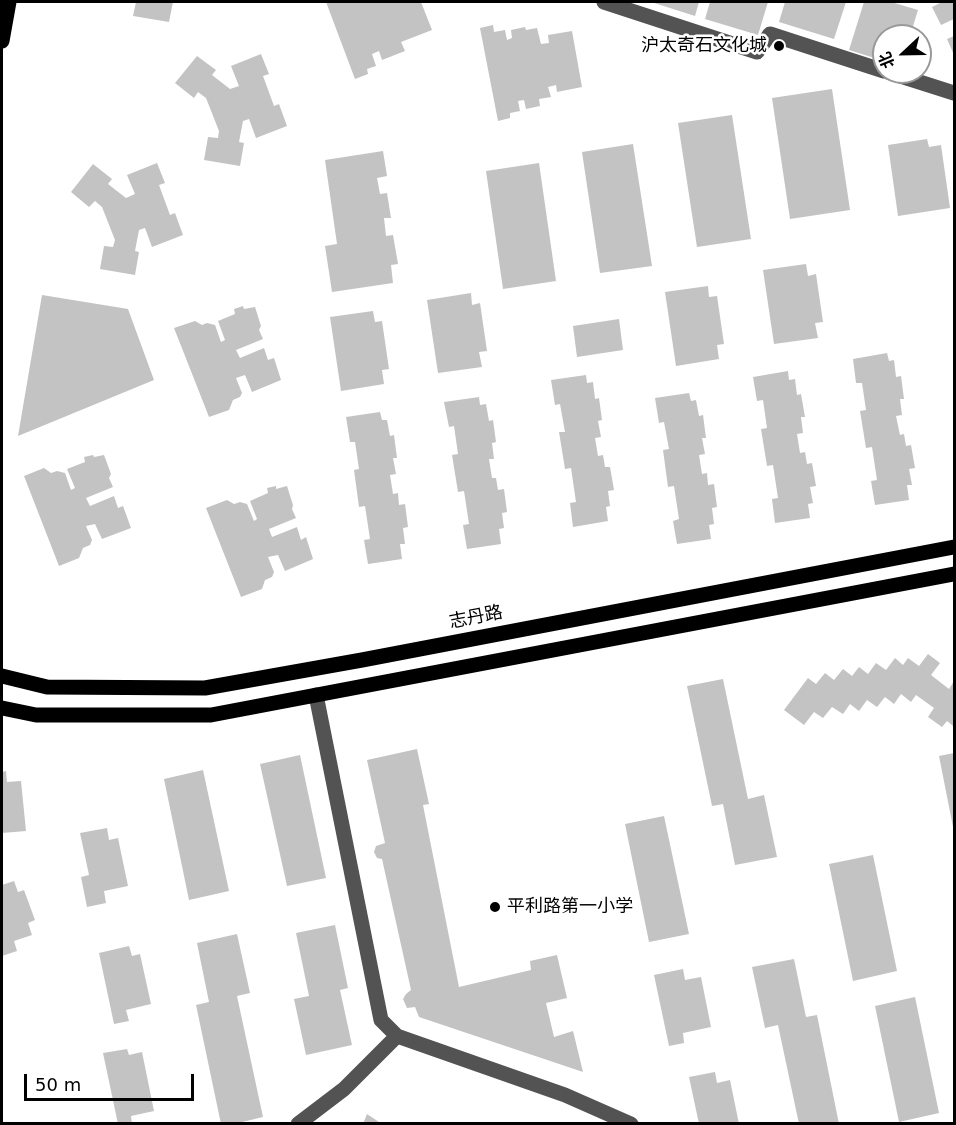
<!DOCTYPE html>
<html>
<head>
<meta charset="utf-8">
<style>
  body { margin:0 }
  #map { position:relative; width:956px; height:1125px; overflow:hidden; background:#fff; font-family:"DejaVu Sans","Noto Sans SC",sans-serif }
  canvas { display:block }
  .frame { position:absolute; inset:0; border:3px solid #000; pointer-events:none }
  .north { position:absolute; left:872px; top:24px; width:60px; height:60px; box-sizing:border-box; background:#fff; border:2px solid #999; border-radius:50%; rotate:248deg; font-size:16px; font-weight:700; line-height:24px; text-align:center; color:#000 }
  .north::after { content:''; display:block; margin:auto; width:21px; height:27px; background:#000; clip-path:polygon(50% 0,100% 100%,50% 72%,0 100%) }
  .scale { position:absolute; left:24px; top:1074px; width:170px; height:27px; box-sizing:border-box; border:3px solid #000; border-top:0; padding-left:8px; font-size:18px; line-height:21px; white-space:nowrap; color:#000; -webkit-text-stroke:4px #fff; paint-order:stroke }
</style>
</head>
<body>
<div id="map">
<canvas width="956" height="1125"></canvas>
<div class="frame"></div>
<div class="north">北</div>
<div class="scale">50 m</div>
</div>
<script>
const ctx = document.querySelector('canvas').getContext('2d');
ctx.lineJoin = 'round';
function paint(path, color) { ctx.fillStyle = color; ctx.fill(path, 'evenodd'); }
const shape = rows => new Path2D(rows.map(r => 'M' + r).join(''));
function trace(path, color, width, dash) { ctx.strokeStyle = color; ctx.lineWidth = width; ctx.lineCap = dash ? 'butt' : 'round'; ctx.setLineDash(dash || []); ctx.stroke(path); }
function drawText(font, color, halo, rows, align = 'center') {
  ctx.font = font + ' "DejaVu Sans","Noto Sans SC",sans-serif'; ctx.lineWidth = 5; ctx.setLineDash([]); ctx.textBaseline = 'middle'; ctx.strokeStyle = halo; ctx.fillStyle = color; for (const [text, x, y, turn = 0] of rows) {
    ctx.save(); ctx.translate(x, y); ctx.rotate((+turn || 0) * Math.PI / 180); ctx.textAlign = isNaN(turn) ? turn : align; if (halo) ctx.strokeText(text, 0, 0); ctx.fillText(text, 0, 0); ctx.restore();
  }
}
paint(shape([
  [136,2,173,2,169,22,133,16],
  [326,2,421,2,432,30,401,42,405,51,382,60,379,51,372,54,376,66,367,69,368,74,355,79],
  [651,2,699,2,695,16],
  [710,2,768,2,758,35,705,19],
  [785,2,846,2,834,39,779,22],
  [864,2,891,2,918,10,910,36,884,36,884,61,849,50],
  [942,2,954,2,954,19,941,25,932,7],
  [493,25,494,32,505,30,507,40,512,38,511,30,525,27,526,30,537,28,541,44,549,43,548,35,572,31,582,87,557,92,556,85,548,87,551,97,539,99,540,106,526,109,524,100,518,101,520,111,510,113,510,118,498,121,480,28],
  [954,36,954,55,947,39],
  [261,54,269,74,263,76,274,106,279,104,287,126,256,138,249,119,243,121,239,142,244,143,240,166,204,160,208,137,218,138,219,131,206,98,198,92,194,98,175,83,197,56,216,70,212,75,230,89,239,86,231,66],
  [832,89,850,210,790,219,772,98],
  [732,115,751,239,697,247,678,123],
  [927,139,929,147,941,145,950,208,898,216,888,145],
  [633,144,652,266,600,273,582,152],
  [383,151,387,176,377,178,380,194,387,193,391,218,384,218,386,236,393,235,398,264,391,265,393,283,332,292,325,246,337,244,325,160],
  [157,163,165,183,159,185,170,215,175,213,183,235,152,247,145,228,139,230,135,251,139,252,135,275,100,269,104,246,113,247,115,240,102,207,95,201,89,207,71,192,93,164,112,179,108,184,126,198,135,194,127,175],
  [539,163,556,281,503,289,486,171],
  [806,264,808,276,816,274,823,322,815,323,818,338,774,344,763,270],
  [708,286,709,297,717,296,724,344,717,345,719,359,676,366,665,292],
  [471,293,472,305,480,303,487,351,479,352,482,367,438,373,427,300],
  [42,295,128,309,154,380,18,436],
  [243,306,244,309,255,307,261,326,259,330,263,339,236,350,240,358,264,348,268,360,274,358,281,380,252,392,245,375,236,378,242,393,240,397,233,400,229,410,209,417,174,328,195,321,202,325,207,323,215,325,221,342,225,340,218,321,235,314,234,309],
  [373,311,375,322,382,321,389,369,382,370,384,384,341,391,330,317],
  [619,319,623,350,577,357,573,326],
  [887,353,889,361,894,360,896,377,901,376,904,399,900,399,902,415,896,416,900,435,904,434,906,446,911,445,915,468,909,469,912,485,907,485,909,500,875,505,871,481,877,480,872,447,866,448,860,411,866,410,862,383,856,383,853,359],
  [788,371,789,380,795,379,797,395,801,394,805,417,801,417,803,433,797,434,800,453,805,452,807,464,812,463,816,486,810,487,813,503,808,504,810,518,775,523,772,499,778,498,773,465,767,466,761,429,767,428,763,400,757,401,753,377],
  [586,375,587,383,593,382,595,399,599,398,602,420,598,421,601,437,595,438,598,456,603,455,605,467,610,467,614,490,608,491,610,506,606,507,608,521,573,527,570,503,576,502,571,468,565,469,559,432,565,432,560,404,555,405,551,380],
  [689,393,691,401,696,400,699,416,703,415,706,438,702,438,705,454,699,455,702,474,707,473,708,485,714,484,717,507,712,508,714,524,709,525,711,539,677,544,673,521,679,519,674,486,668,487,663,450,669,449,664,422,659,423,655,398],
  [479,397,480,405,486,404,489,421,493,420,496,442,492,443,494,459,489,459,492,478,496,478,498,490,504,489,507,512,502,513,504,528,499,529,501,544,467,549,463,525,469,524,464,491,458,492,452,455,458,454,454,426,449,427,444,402],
  [380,412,382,420,387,420,390,436,394,435,397,458,393,458,396,474,390,475,393,494,398,493,399,505,405,504,408,527,403,528,405,544,400,544,402,559,368,564,364,540,370,539,365,506,359,507,354,470,359,469,355,442,350,442,346,417],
  [93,455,94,457,104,455,111,474,109,478,113,487,86,498,90,506,114,496,118,508,123,506,131,528,102,539,95,524,86,526,92,540,90,545,83,548,79,558,59,566,24,476,44,468,51,473,57,471,65,473,71,490,75,488,67,469,85,462,84,457],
  [276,486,276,489,287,486,293,505,292,509,296,518,269,529,272,537,297,527,301,540,306,537,313,559,285,571,278,555,268,557,274,572,272,577,265,580,262,589,241,597,206,508,227,500,234,504,240,502,247,504,254,521,257,519,250,501,268,493,267,488],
  [928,654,940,663,931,675,949,689,954,681,954,724,953,726,947,721,942,727,928,717,934,708,916,695,911,702,901,694,894,704,885,697,877,707,867,700,859,711,850,704,843,714,832,707,823,718,814,712,804,725,784,710,808,678,816,684,825,673,834,680,843,669,852,676,859,667,868,674,876,663,886,670,895,658,903,665,908,658,919,666],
  [723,679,748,799,764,795,777,857,735,865,723,804,712,806,687,686],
  [417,749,429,804,423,805,459,987,531,970,530,961,557,955,567,998,546,1003,554,1037,573,1031,583,1072,419,1017,415,1007,407,1008,403,999,406,994,411,990,382,859,377,858,374,852,376,846,385,843,367,760],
  [954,753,954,827,953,827,939,756],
  [300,755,326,878,287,886,260,764],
  [203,770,229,891,189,900,164,779],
  [6,771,7,782,21,781,26,831,2,833,2,772],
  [664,816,689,934,649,942,625,824],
  [107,828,109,840,118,838,128,886,104,891,106,903,87,907,81,877,89,875,80,833],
  [873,855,897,971,853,981,829,864],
  [14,881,18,892,24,890,35,920,28,923,32,935,14,941,17,951,2,956,2,885],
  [335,925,348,988,340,990,352,1045,306,1055,294,999,309,996,296,933],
  [237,934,250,993,237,996,263,1117,234,1124,221,1124,196,1005,209,1002,197,943],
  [129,946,132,956,140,954,151,1004,126,1010,129,1021,114,1024,99,953],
  [794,959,806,1017,817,1015,839,1124,799,1124,778,1025,765,1028,752,967],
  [683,969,685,980,701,977,711,1027,683,1033,684,1043,669,1046,654,975],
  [915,997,939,1113,899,1122,875,1006],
  [127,1049,129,1055,142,1052,154,1111,131,1116,132,1124,118,1124,103,1053],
  [715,1072,717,1083,730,1080,739,1124,699,1124,689,1077],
  [367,1114,382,1124,363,1124]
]), '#c3c3c3');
trace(shape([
  [604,2,757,52,770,34,884,71],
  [888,72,954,93],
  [316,695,381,1020,397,1036],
  [298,1124,344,1089,397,1036,565,1095,631,1124]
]), '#535353', 15);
trace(shape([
  [2,41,9,2],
  [2,676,47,687,205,688,362,660,954,547],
  [2,708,36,715,211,715,954,574]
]), '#000', 15);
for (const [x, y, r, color] of [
  [779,46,6,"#000"],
  [495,907,6,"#000"]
]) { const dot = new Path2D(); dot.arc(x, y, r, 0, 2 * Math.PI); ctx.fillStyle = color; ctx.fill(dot); trace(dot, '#fff', 2); }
drawText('18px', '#000', '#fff', [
  ["沪太奇石文化城",767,46],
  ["平利路第一小学",507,907,"left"]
], 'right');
drawText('18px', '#000', '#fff', [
  ["志丹路",476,618,-11]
]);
</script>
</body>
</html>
